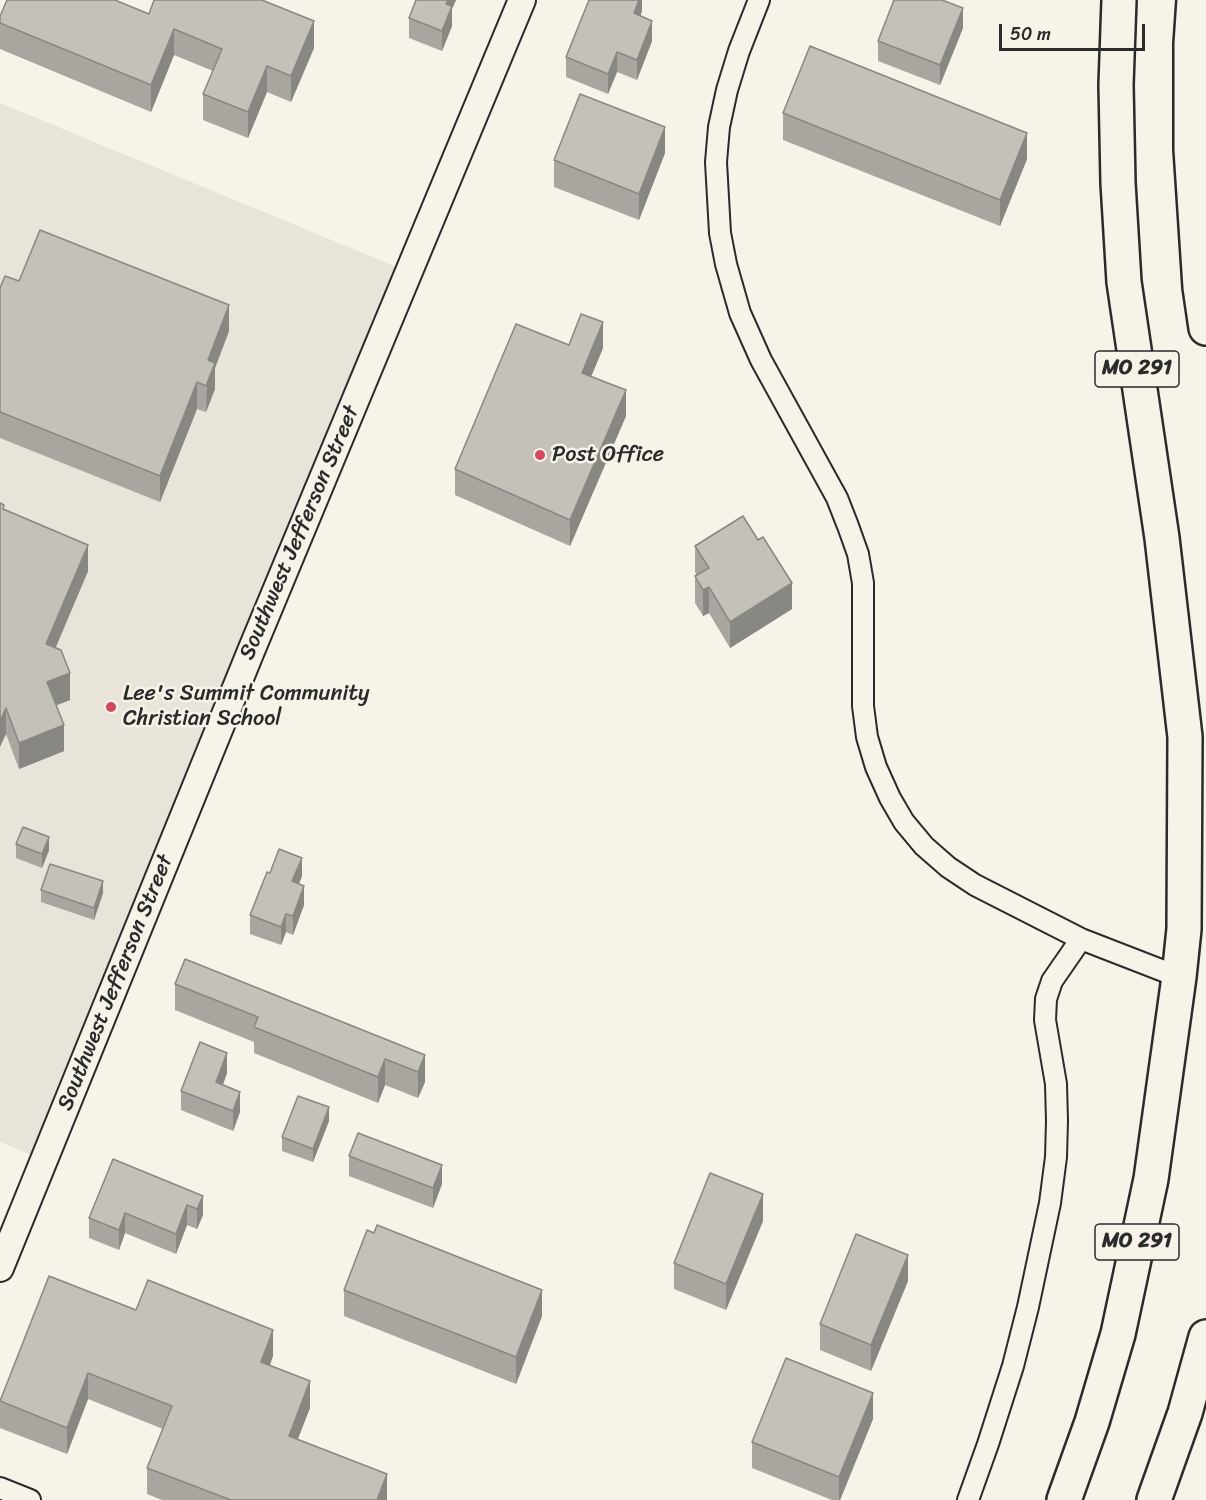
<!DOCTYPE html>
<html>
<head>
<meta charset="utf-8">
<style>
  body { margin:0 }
  #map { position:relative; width:1206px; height:1500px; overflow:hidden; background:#f7f3e8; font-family:Sriracha,sans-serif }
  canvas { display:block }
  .scale { position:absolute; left:999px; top:24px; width:146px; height:27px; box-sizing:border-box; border:3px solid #2b2b2b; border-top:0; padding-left:8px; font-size:18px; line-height:21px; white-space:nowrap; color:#2b2b2b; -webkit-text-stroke:4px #f7f3e8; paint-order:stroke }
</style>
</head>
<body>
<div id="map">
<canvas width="1206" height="1500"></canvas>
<div class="scale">50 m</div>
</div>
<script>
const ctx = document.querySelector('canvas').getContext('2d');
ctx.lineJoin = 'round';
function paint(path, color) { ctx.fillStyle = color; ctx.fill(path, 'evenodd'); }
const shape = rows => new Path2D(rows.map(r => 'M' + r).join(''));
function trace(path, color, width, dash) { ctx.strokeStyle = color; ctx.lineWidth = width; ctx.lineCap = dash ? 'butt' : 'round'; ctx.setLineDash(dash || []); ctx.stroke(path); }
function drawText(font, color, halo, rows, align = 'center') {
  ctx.font = font + ' Sriracha,sans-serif'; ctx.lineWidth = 5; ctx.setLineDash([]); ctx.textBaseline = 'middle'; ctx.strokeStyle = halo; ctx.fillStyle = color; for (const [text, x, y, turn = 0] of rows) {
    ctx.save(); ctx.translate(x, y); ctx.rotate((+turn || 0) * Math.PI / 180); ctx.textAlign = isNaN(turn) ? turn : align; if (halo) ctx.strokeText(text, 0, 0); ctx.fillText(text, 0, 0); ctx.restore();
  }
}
paint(shape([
  [0,103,409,272,31,1155,0,1142]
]), '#e8e4da');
const minor = shape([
  [759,0,739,51,727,90,719,127,716,162,720,233,726,264,740,313,761,360,837,498,848,526,858,554,863,583,863,706,867,737,876,767,890,798,904,822,924,846,948,867,975,885,1081,939,1179,977],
  [0,1488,30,1500],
  [968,1500,988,1444,1013,1366,1028,1307,1050,1203,1056,1157,1057,1121,1056,1084,1045,1020,1046,999,1052,981,1081,939]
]);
const tertiary = shape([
  [0,1268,251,651,522,0]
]);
const trunk = shape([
  [1194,0,1191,44,1191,149,1200,287,1206,328],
  [1064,1500,1092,1422,1118,1334,1151,1179,1179,977,1184,929,1185,737,1162,538,1124,282,1118,183,1116,85,1119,0],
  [1154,1500,1185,1413,1206,1337]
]);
trace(minor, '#2b2b2b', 24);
trace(tertiary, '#2b2b2b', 30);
trace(trunk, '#2b2b2b', 38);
trace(minor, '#f7f3e8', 20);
trace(tertiary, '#f7f3e8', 26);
trace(trunk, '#f7f3e8', 33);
paint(shape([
  [416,0,456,0,452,9,452,26,442,51,409,38,409,18],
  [642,0,642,11,640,16,652,41,637,80,617,72,608,94,566,77,566,57],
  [118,1,149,14,314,48,291,102,267,92,248,138,203,120,203,94,213,71,174,55,151,112,0,49,0,16],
  [963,28,940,85,878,61,878,41],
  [783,113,1027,159,1000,226,783,140],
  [665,153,639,220,554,187,554,160],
  [19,281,229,331,215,368,215,389,206,412,197,409,160,502,0,438,0,288],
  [569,345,603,348,591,376,626,416,570,546,455,495,455,469],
  [4,510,88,571,56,647,70,700,56,705,64,751,19,769,6,734],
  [695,546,792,609,730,648,709,613,703,616,695,603,695,576,697,575,695,572],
  [16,844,49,850,42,868,16,858],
  [270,873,302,876,299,884,304,905,293,935,286,932,281,945,250,934,250,915],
  [41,890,103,893,94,920,41,902],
  [175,984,425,1055,425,1082,418,1098,385,1085,378,1103,254,1053,254,1042,175,1010],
  [227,1073,223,1085,240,1112,233,1131,181,1110,181,1091],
  [329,1121,313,1162,282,1151,282,1137],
  [349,1156,442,1184,433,1208,349,1176],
  [203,1196,203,1215,197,1229,187,1225,176,1254,125,1233,119,1250,89,1238,89,1218],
  [763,1221,726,1310,674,1289,674,1263],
  [908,1281,871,1371,820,1350,820,1324],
  [344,1290,542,1316,516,1384,344,1316],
  [136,1310,273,1356,270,1366,310,1408,297,1439,387,1500,162,1500,147,1494,147,1468,163,1429,88,1399,67,1454,0,1428,0,1400],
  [873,1419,840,1500,832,1500,752,1468,752,1442]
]), '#a9a69f');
paint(shape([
  [448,0,456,0,452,9,452,26,442,51,442,31,446,4],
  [639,0,642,0,642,11,634,33,634,13],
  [963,8,963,28,940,85,940,65],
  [314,21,314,48,291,102,291,76],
  [652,21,652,41,637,80,637,60],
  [174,29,174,55,151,112,151,85],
  [617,52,617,72,608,94,608,74],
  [267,66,267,92,248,138,248,112],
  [665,127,665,153,639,220,639,194],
  [1027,133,1027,159,1000,226,1000,200],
  [229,305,229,331,215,368,215,389,206,412,208,360],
  [603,322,603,348,582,399,582,373],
  [197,382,197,409,160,502,160,476],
  [626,390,626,416,570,546,570,520],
  [88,545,88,571,46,670,46,644],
  [792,583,792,609,730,648,730,622],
  [709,587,709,613,703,616,703,590],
  [70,673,70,700,47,709,47,682],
  [6,708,6,734,0,747,0,721],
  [64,725,64,751,19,769,19,743],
  [49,837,49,850,42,868,42,854],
  [302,858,302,876,292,900,292,881],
  [103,881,103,893,94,920,94,908],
  [304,886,304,905,293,935,293,916],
  [286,914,286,932,281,945,281,927],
  [227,1053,227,1073,216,1102,216,1082],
  [425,1055,425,1082,418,1098,418,1072],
  [385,1059,385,1085,378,1103,378,1077],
  [240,1092,240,1112,233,1131,233,1111],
  [329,1107,329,1121,313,1162,313,1149],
  [442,1165,442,1184,433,1208,433,1188],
  [763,1194,763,1221,726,1310,726,1284],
  [203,1196,203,1215,197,1229,197,1209],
  [187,1205,187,1225,176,1254,176,1234],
  [125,1213,125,1233,119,1250,119,1230],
  [908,1255,908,1281,871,1371,871,1345],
  [542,1290,542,1316,516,1384,516,1357],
  [273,1330,273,1356,261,1388,261,1362],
  [88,1373,88,1399,67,1454,67,1428],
  [310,1381,310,1408,289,1462,289,1436],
  [873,1393,873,1419,840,1500,839,1500,839,1477],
  [387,1474,387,1500,377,1500]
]), '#898782');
const building = shape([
  [7,0,115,0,149,14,154,0,262,0,314,21,291,76,267,66,248,112,203,94,222,49,174,29,151,85,0,23,0,16,7,0],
  [416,0,448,0,446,4,452,6,442,31,409,18,416,0],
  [589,0,639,0,634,13,652,21,637,60,617,52,608,74,566,57,589,0],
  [894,0,942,0,963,8,940,65,878,41,894,0],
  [810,46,1027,133,1000,200,783,113,810,46],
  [580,94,665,127,639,194,554,160,580,94],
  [40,230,229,305,208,360,215,363,206,386,197,382,160,476,0,412,0,288,5,276,19,281,40,230],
  [581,314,603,322,582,373,626,390,570,520,455,469,516,324,569,345,581,314],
  [0,503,4,505,3,509,88,545,46,644,61,650,70,673,47,682,64,725,19,743,6,708,0,721,0,503],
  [743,516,758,540,763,537,792,583,730,622,709,587,703,590,695,576,709,568,695,546,743,516],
  [23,827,49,837,42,854,16,844,23,827],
  [279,849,302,858,292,881,304,886,293,916,286,914,281,927,250,915,267,872,270,873,279,849],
  [50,864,103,881,94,908,41,890,50,864],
  [185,959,425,1055,418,1072,385,1059,378,1077,254,1027,258,1017,175,984,185,959],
  [200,1042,227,1053,216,1082,240,1092,233,1111,181,1091,200,1042],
  [298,1096,329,1107,313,1149,282,1137,298,1096],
  [358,1133,442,1165,433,1188,349,1156,358,1133],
  [113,1159,203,1196,197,1209,187,1205,176,1234,125,1213,119,1230,89,1218,113,1159],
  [710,1173,763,1194,726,1284,674,1263,710,1173],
  [377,1225,542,1290,516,1357,344,1290,367,1230,374,1233,377,1225],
  [856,1234,908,1255,871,1345,820,1324,856,1234],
  [49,1276,136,1310,148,1280,273,1330,261,1362,310,1381,289,1436,387,1474,377,1500,231,1500,147,1468,172,1406,88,1373,67,1428,0,1401,49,1276],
  [786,1358,873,1393,839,1477,752,1442,786,1358]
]);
paint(building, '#c4c1b9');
trace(building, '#898782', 1.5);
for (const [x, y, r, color] of [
  [540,455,6,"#d1495b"],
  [111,707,6,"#d1495b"]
]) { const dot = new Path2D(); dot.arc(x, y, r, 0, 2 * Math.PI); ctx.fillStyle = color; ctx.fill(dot); trace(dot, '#f7f3e8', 2); }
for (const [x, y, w] of [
  [1137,369,84],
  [1137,1242,84]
]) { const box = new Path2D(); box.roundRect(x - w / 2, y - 18, w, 36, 4.5); ctx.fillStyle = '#f7f3e8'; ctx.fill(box); trace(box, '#2b2b2b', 1.5); }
drawText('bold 21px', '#2b2b2b', null, [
  ["MO 291",1137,369],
  ["MO 291",1137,1242]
]);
drawText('22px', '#2b2b2b', '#f7f3e8', [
  ["Post Office",552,455],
  ["Lee's Summit Community",123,694],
  ["Christian School",123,719]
], 'left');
drawText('22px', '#2b2b2b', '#f7f3e8', [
  ["Southwest Jefferson Street",300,533,-67],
  ["Southwest Jefferson Street",116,983,-68]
]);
</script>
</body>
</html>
